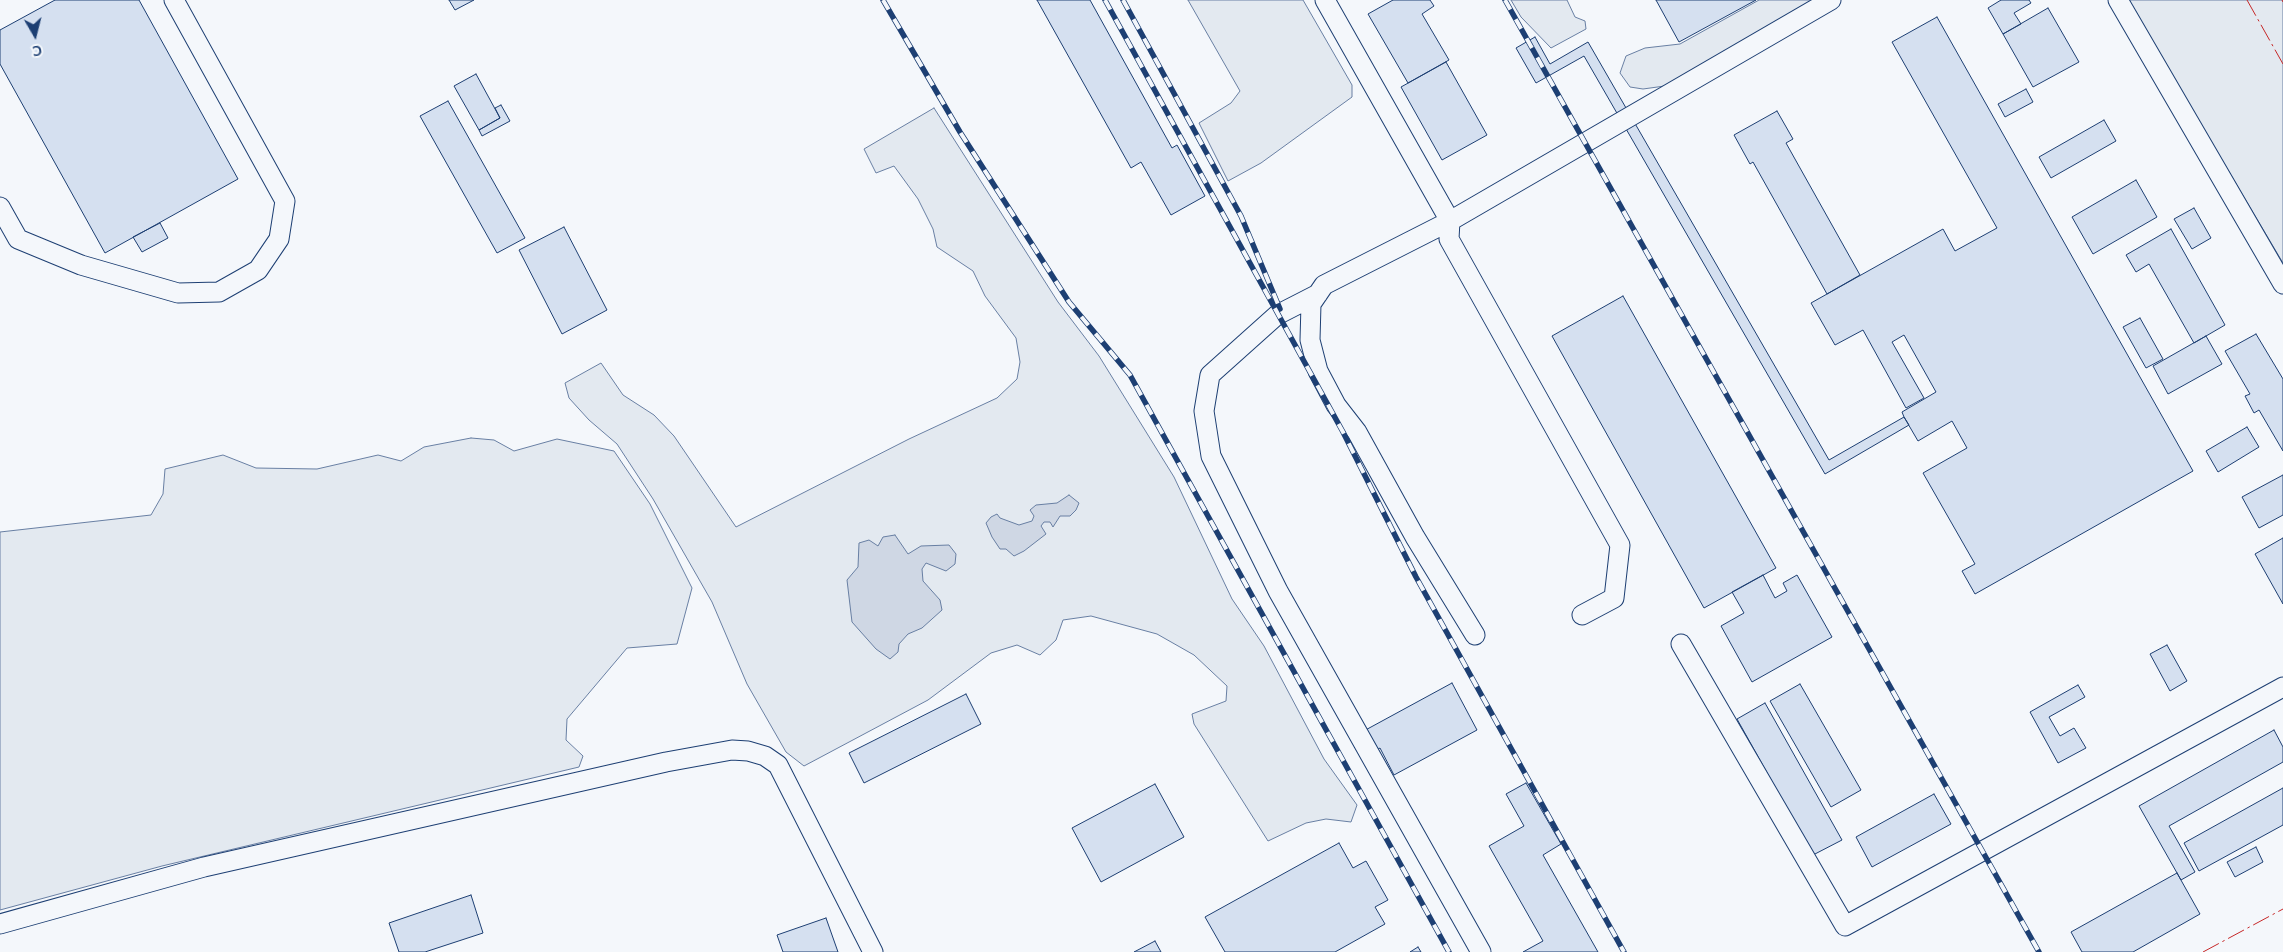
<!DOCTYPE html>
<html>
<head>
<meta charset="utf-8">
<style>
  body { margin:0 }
  #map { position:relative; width:2283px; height:952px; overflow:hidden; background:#f4f7fb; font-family:"Nunito Sans",sans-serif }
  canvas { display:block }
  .north { position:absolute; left:10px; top:10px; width:50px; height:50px; -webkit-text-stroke:4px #f4f7fb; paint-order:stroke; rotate:172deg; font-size:14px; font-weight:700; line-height:20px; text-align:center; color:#1d3f73 }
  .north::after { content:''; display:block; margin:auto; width:18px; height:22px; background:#1d3f73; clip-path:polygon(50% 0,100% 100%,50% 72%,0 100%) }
</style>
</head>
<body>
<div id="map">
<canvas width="2283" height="952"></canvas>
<div class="north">С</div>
</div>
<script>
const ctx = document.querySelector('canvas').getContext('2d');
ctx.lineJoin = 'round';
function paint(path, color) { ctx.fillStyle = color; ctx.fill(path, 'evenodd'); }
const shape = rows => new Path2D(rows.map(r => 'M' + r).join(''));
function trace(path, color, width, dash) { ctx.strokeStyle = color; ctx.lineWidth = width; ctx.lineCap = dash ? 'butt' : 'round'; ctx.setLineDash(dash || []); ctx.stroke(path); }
const green = shape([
  [1188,0,1303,0,1352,85,1352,97,1261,163,1228,181,1199,123,1231,103,1240,91,1188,0],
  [1511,0,1567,0,1575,17,1585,21,1586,29,1551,48,1521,17,1511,0],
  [1759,0,1815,0,1672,85,1643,89,1630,87,1620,73,1626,56,1645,48,1680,44,1759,0],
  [2127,0,2283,0,2283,263,2127,0],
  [934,108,1058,302,1099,356,1174,477,1232,599,1264,646,1324,759,1357,805,1351,822,1326,819,1306,823,1268,841,1194,724,1192,714,1226,701,1227,686,1194,655,1157,634,1091,616,1063,620,1056,640,1040,655,1017,645,991,653,928,700,804,766,786,752,747,684,712,602,653,499,617,444,589,420,569,398,565,383,601,363,623,395,654,415,674,436,736,527,909,439,997,398,1017,379,1020,362,1016,338,985,296,973,271,937,247,933,229,918,199,894,166,876,173,864,149,934,108],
  [471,438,494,440,514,451,557,439,614,451,650,504,692,588,677,644,627,648,567,719,566,740,583,756,579,767,162,866,0,910,0,532,151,515,163,494,165,469,223,455,256,468,317,469,378,455,401,461,424,447,471,438]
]);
paint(green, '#e3e9f0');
trace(green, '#687fa3', 1);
const water = shape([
  [1069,495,1079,503,1076,510,1070,516,1060,516,1053,527,1050,522,1044,522,1041,526,1046,534,1024,551,1014,556,1006,549,1000,549,992,537,986,523,991,517,997,514,1000,518,1019,525,1032,521,1034,516,1030,510,1036,505,1057,503,1069,495],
  [895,535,908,554,921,546,949,545,956,554,955,564,946,571,926,563,922,569,923,581,940,600,942,610,922,628,908,634,899,644,898,652,890,659,876,649,852,622,847,580,858,567,859,543,869,540,878,546,883,537,895,535]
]);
paint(water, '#cfd7e4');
trace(water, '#687fa3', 1);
const building = shape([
  [55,0,139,0,238,179,105,253,0,64,0,30,55,0],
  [449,0,474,0,455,10,449,0],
  [1037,0,1090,0,1172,148,1177,145,1205,196,1171,215,1141,162,1131,168,1037,0],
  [1393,0,1430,0,1434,6,1422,14,1449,60,1408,83,1368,14,1393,0],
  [1656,0,1756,0,1679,42,1656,0],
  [2001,0,2029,0,2031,3,2014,13,2021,24,2003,34,1988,8,2001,0],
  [2048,8,2079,62,2033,87,2003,34,2048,8],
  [1937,17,2193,471,1975,594,1962,571,1975,564,1923,473,1967,448,1952,421,1918,441,1904,417,1902,412,1936,392,1904,335,1892,342,1924,398,1906,408,1863,330,1835,345,1811,303,1943,229,1955,251,1997,228,1892,42,1937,17],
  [1535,37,1550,64,1588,42,1829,460,1904,417,1909,425,1825,474,1584,56,1536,83,1516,48,1535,37],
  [1446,62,1487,135,1442,160,1401,87,1446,62],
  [476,74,500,118,479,130,454,86,476,74],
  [2026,89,2033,102,2005,117,1998,104,2026,89],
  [448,101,525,238,497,253,420,116,448,101],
  [501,105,510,121,482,136,479,130,500,118,495,108,501,105],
  [1777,111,1793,139,1786,143,1860,275,1827,294,1753,162,1750,164,1734,135,1777,111],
  [2104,120,2116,141,2051,178,2039,157,2104,120],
  [2136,180,2157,217,2093,254,2072,217,2136,180],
  [2194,208,2211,238,2192,249,2174,219,2194,208],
  [160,223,168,238,142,252,133,237,160,223],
  [564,227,607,310,562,334,519,250,564,227],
  [2171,229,2225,325,2194,343,2149,264,2136,272,2126,255,2171,229],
  [1623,296,1776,568,1704,608,1552,336,1623,296],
  [2140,318,2163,359,2146,368,2123,327,2140,318],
  [2256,334,2283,379,2283,451,2259,410,2254,413,2245,396,2250,394,2225,351,2256,334],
  [2206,336,2222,364,2168,394,2153,366,2206,336],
  [2247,427,2259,447,2218,472,2206,451,2247,427],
  [2283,475,2283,515,2259,528,2242,497,2283,475],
  [2283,538,2283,604,2255,554,2283,538],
  [1763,575,1775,598,1787,591,1783,583,1797,575,1832,637,1752,682,1721,626,1744,613,1732,592,1763,575],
  [2167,645,2187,681,2170,691,2150,654,2167,645],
  [1452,683,1477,730,1394,775,1380,748,1371,753,1360,733,1452,683],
  [1800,684,1861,790,1831,807,1770,701,1800,684],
  [2078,685,2085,697,2049,717,2060,736,2074,728,2086,748,2058,763,2030,712,2078,685],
  [966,694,981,724,864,783,849,753,966,694],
  [1765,703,1842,840,1813,855,1737,719,1765,703],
  [2274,730,2283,747,2283,762,2169,826,2195,872,2181,880,2139,806,2274,730],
  [1526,783,1561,844,1543,855,1598,952,1523,952,1543,941,1489,846,1524,826,1506,794,1526,783],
  [1155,784,1184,837,1101,882,1072,828,1155,784],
  [2283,788,2283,825,2199,871,2184,843,2283,788],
  [1934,794,1951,824,1872,867,1856,837,1934,794],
  [1339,843,1353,868,1366,861,1388,900,1375,907,1385,924,1335,952,1225,952,1205,917,1339,843],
  [2256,847,2263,862,2235,877,2227,862,2256,847],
  [2177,873,2200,914,2133,952,2082,952,2071,932,2177,873],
  [471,895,483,933,425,952,399,952,389,923,471,895],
  [826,918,838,952,783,952,777,935,826,918],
  [1155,941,1161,952,1134,952,1155,941],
  [1418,947,1421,952,1410,952,1418,947]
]);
paint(building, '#d5e0f0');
trace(building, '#1d3f73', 1);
const minor = shape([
  [1325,0,1450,221,1831,0],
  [2118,0,2283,284],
  [0,207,18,239,81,265,178,293,219,292,258,270,279,239,285,201,174,0],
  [1318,294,1277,315,1210,375,1204,411,1211,456,1278,591,1481,952],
  [1475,635,1415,537,1357,432,1336,405,1318,371,1310,340,1311,304,1324,285,1450,221,1449,239,1620,545,1614,598,1582,615],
  [1681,644,1845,926,2283,687],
  [0,924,204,867,666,762,732,750,748,751,765,756,778,765,873,952]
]);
trace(minor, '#1d3f73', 21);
trace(minor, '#f4f7fb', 19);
const rail = shape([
  [883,0,960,132,1069,302,1130,375,1449,952],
  [1105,0,1343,432,1416,577,1624,952],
  [1123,0,1241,216,1280,309],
  [1505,0,2039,952]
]);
trace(rail, '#1d3f73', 5.5);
trace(rail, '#f4f7fb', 4, [11]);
trace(shape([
  [2247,0,2283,64],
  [2282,0,2283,2],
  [2203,952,2283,909]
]), '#c62828', 1, [18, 4, 2.5, 4]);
</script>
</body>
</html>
